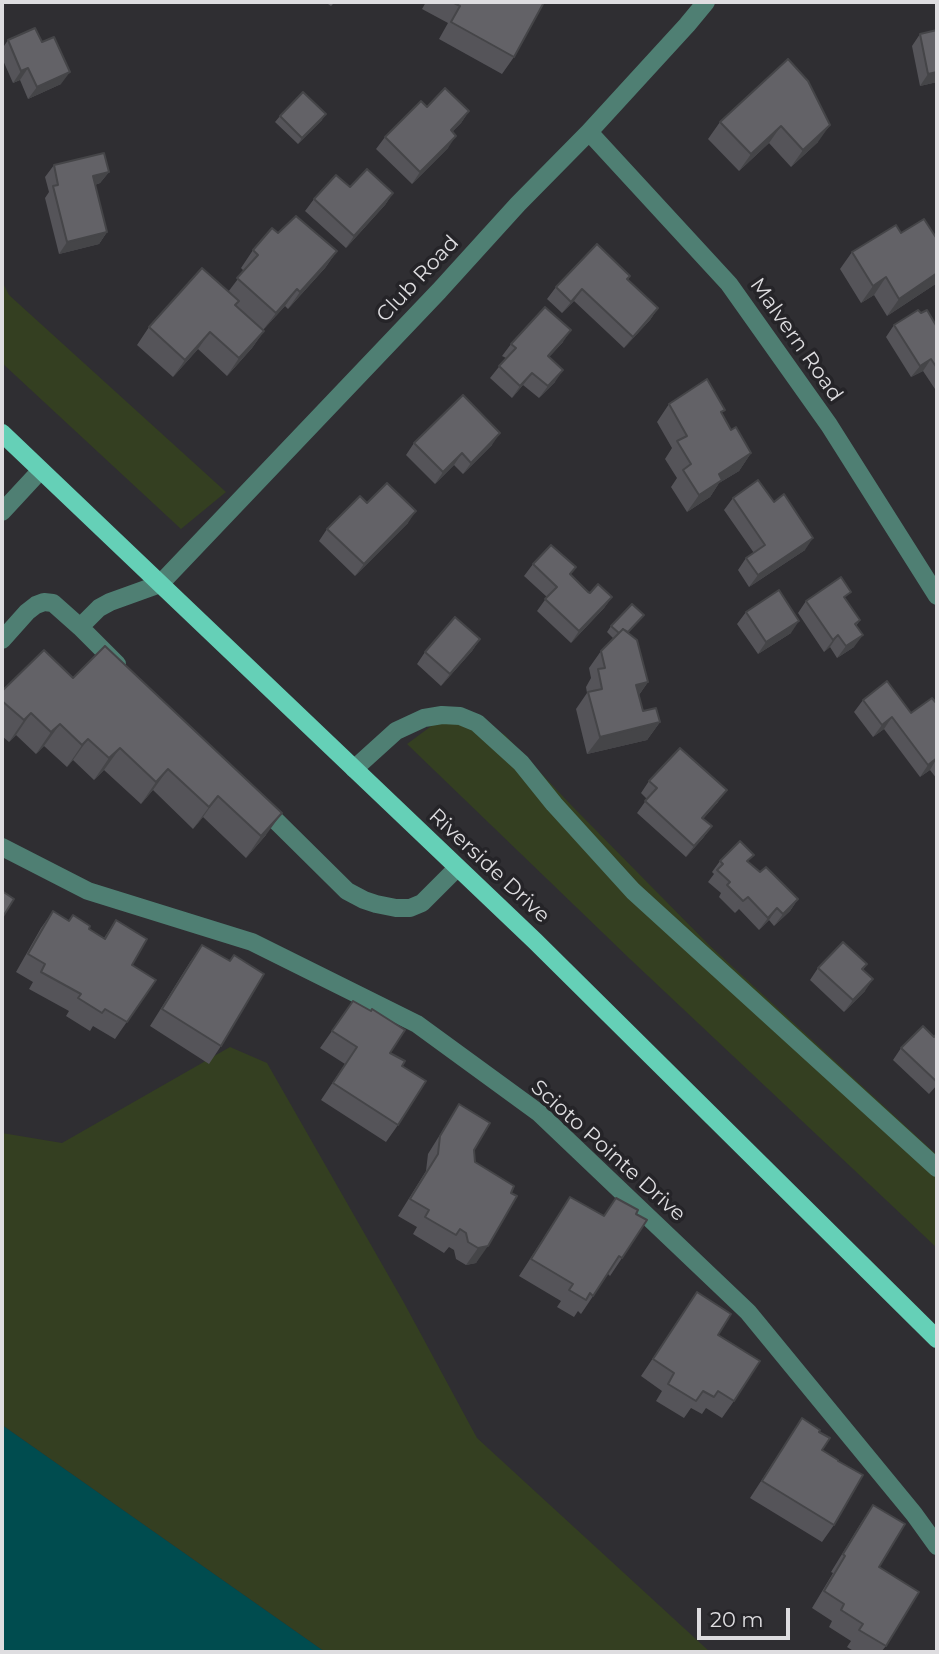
<!DOCTYPE html>
<html>
<head>
<meta charset="utf-8">
<style>
  body { margin:0 }
  #map { position:relative; width:939px; height:1654px; overflow:hidden; background:#2f2e32; font-family:Montserrat,sans-serif }
  canvas { display:block }
  .frame { position:absolute; inset:0; border:4px solid #dedde0; pointer-events:none }
  .scale { position:absolute; left:697px; top:1608px; width:93px; height:32px; box-sizing:border-box; border:4px solid #dedde0; border-top:0; padding-left:9px; font-size:21px; line-height:24px; white-space:nowrap; color:#dedde0; -webkit-text-stroke:5px #252428; paint-order:stroke }
</style>
</head>
<body>
<div id="map">
<canvas width="939" height="1654"></canvas>
<div class="frame"></div>
<div class="scale">20 m</div>
</div>
<script>
const ctx = document.querySelector('canvas').getContext('2d');
ctx.lineJoin = 'round';
function paint(path, color) { ctx.fillStyle = color; ctx.fill(path, 'evenodd'); }
const shape = rows => new Path2D(rows.map(r => 'M' + r).join(''));
function trace(path, color, width, dash) { ctx.strokeStyle = color; ctx.lineWidth = width; ctx.lineCap = dash ? 'butt' : 'round'; ctx.setLineDash(dash || []); ctx.stroke(path); }
function drawText(font, color, halo, rows, align = 'center') {
  ctx.font = font + ' Montserrat,sans-serif'; ctx.lineWidth = 7; ctx.setLineDash([]); ctx.textBaseline = 'middle'; ctx.strokeStyle = halo; ctx.fillStyle = color; for (const [text, x, y, turn = 0] of rows) {
    ctx.save(); ctx.translate(x, y); ctx.rotate((+turn || 0) * Math.PI / 180); ctx.textAlign = isNaN(turn) ? turn : align; if (halo) ctx.strokeText(text, 0, 0); ctx.fillText(text, 0, 0); ctx.restore();
  }
}
paint(shape([
  [2,281,9,295,226,492,181,529,2,363],
  [457,707,505,735,571,805,709,945,937,1155,937,1248,630,959,407,744],
  [230,1047,267,1063,403,1301,477,1438,710,1652,325,1652,2,1425,2,1133,62,1143]
]), '#343f21');
paint(shape([
  [2,1425,325,1652,2,1652]
]), '#004c4f');
trace(shape([
  [589,132,729,284,829,425,937,596],
  [2,512,40,471],
  [80,627,117,664],
  [2,640,27,612,36,605,44,602,53,603,80,627,99,608,110,602,160,584,439,291,518,204,589,132,687,25,706,2],
  [354,769,396,731,424,718,442,715,460,716,477,723,521,763,554,804,633,891,937,1168],
  [259,804,347,891,364,900,376,904,396,908,410,908,422,903,457,868],
  [2,847,88,891,252,942,417,1024,539,1113,748,1312,914,1514,937,1546]
]), '#4f7f73', 18);
trace(shape([
  [2,433,535,941,937,1339]
]), '#65d0b7', 18);
paint(shape([
  [325,2,335,2,331,6],
  [426,2,540,2,514,57,502,74,439,39,448,23,422,9],
  [937,30,937,82,920,86,912,46,920,34],
  [8,40,61,84,28,99,20,80,13,83,2,58,2,49],
  [808,81,818,142,791,167,769,143,739,171,708,139,720,122],
  [427,107,469,111,461,123,452,132,448,148,412,184,376,149,385,137],
  [280,116,322,120,298,144,275,122],
  [54,165,109,172,100,183,95,185,107,232,99,244,59,254,45,198,49,192,45,177],
  [350,187,393,193,385,205,346,248,305,211,314,199],
  [278,233,337,251,325,268,288,309,285,306,263,330,264,331,252,348,227,376,198,349,173,377,137,345,149,327,228,292,244,271,241,268,253,250],
  [852,252,937,283,887,316,874,295,861,303,840,269],
  [630,276,628,280,658,308,650,320,624,348,574,301,562,313,547,299,556,287],
  [921,313,937,327,937,392,923,371,911,377,886,337,894,325],
  [563,342,549,357,555,382,539,398,523,385,512,398,490,378,506,358,502,356,511,344],
  [669,404,722,414,731,430,751,453,739,471,719,483,710,497,687,512,671,487,677,478,665,459,672,448,657,422],
  [414,443,492,445,463,474,454,465,435,484,406,455],
  [733,498,774,502,805,550,749,587,738,570,746,558,754,553,724,510],
  [367,503,408,523,355,576,319,541,327,529],
  [533,564,576,567,570,575,590,593,612,597,604,608,571,643,537,611,547,597,524,576],
  [806,601,860,620,856,626,854,647,837,658,830,647,824,652,798,613],
  [746,612,791,633,758,654,737,624],
  [644,615,628,633,648,682,639,695,643,711,660,722,647,740,587,754,576,709,587,693,586,687,591,678,589,668,601,651,614,639,607,632,611,626],
  [480,639,472,651,441,686,417,664,425,652],
  [73,678,266,835,246,858,203,817,193,829,153,790,141,804,104,770,94,780,73,760,67,767,44,746,36,754,16,735,9,742,2,736,2,691],
  [863,700,911,713,937,704,937,779,930,770,920,777,884,729,873,737,854,712],
  [649,781,718,802,703,819,712,826,703,838,686,857,637,813,647,799,641,793],
  [720,861,748,862,760,872,798,899,790,911,774,926,769,920,759,930,739,909,735,913,719,897,721,893,708,882,714,874,712,872],
  [53,911,69,921,89,929,104,938,116,920,132,965,156,980,115,1039,93,1026,90,1031,66,1016,69,1011,29,989,33,982,16,972,41,928],
  [202,945,221,1046,209,1064,150,1026,190,962],
  [867,964,863,970,865,991,844,1012,810,980,818,968],
  [353,1001,390,1053,402,1066,398,1125,386,1142,321,1100,345,1064,320,1048],
  [934,1037,937,1085,929,1094,893,1060,901,1048],
  [459,1104,474,1150,475,1162,514,1186,476,1263,466,1265,456,1259,454,1250,449,1247,444,1253,413,1234,417,1227,398,1216,426,1171,428,1154],
  [570,1197,603,1216,636,1214,622,1258,610,1276,608,1274,581,1314,578,1311,574,1317,557,1307,561,1301,519,1276],
  [697,1292,718,1335,734,1401,722,1418,706,1408,702,1414,691,1408,684,1418,656,1401,662,1391,641,1376],
  [802,1418,819,1432,822,1450,834,1525,822,1542,750,1498],
  [873,1505,886,1646,881,1652,855,1652,847,1647,851,1641,829,1627,832,1621,812,1608,833,1573,831,1572,861,1523]
]), '#555459');
paint(shape([
  [28,68,20,80,13,83,21,71],
  [70,72,61,84,28,99,37,87],
  [937,72,937,82,920,86,928,74],
  [469,111,461,123,442,142,451,130],
  [326,114,322,120,298,144,302,138],
  [830,125,818,142,791,167,803,150],
  [781,126,769,143,739,171,751,154],
  [456,136,448,148,412,184,420,172],
  [109,172,100,183,85,188,93,176],
  [393,193,385,205,346,248,354,236],
  [107,232,99,244,59,254,67,242],
  [337,251,325,268,288,309,300,292],
  [937,273,937,283,887,316,899,299],
  [886,277,874,295,861,303,873,286],
  [297,289,285,306,263,330,276,313],
  [582,289,574,301,562,313,571,302],
  [658,308,650,320,624,348,633,337],
  [571,330,563,342,540,367,548,356],
  [264,331,252,348,227,376,239,358],
  [210,332,198,349,173,377,185,360],
  [931,359,923,371,911,377,920,366],
  [563,370,555,382,539,398,548,386],
  [532,373,523,385,512,398,520,386],
  [500,433,492,445,463,474,471,463],
  [462,453,454,465,435,484,443,472],
  [751,453,739,471,719,483,710,497,687,512,699,495,719,474],
  [416,511,408,523,355,576,364,564],
  [813,538,805,550,749,587,758,575],
  [612,597,604,608,571,643,579,631],
  [799,621,791,633,758,654,766,642],
  [838,635,830,647,824,652,833,640],
  [863,635,854,647,837,658,846,646],
  [480,639,472,651,441,686,450,674],
  [648,682,636,699,636,685],
  [31,713,16,735,9,742,24,720],
  [892,717,884,729,873,737,882,725],
  [660,722,647,740,587,754,600,737],
  [60,724,44,746,36,754,51,732],
  [88,739,73,760,67,767,82,745],
  [120,748,104,770,94,780,109,758],
  [937,758,930,770,920,777,928,765],
  [168,769,153,790,141,804,156,782],
  [727,790,718,802,693,830,702,818],
  [218,796,203,817,193,829,209,807],
  [282,813,266,835,246,858,261,836],
  [712,826,703,838,686,857,694,846],
  [798,899,790,911,774,926,783,914],
  [777,908,769,920,759,930,768,918],
  [873,979,865,991,844,1012,853,1000],
  [488,1246,476,1263,466,1265,478,1248]
]), '#454548');
const building = shape([
  [452,2,540,2,543,4,514,57,451,22,460,6,452,2],
  [35,28,42,42,54,37,70,72,37,87,28,68,21,71,8,40,35,28],
  [937,30,937,72,928,74,920,34,937,30],
  [788,59,808,81,830,125,803,150,781,126,751,154,720,122,788,59],
  [445,88,469,111,451,130,456,136,420,172,385,137,421,101,427,107,445,88],
  [303,92,326,114,302,138,280,116,303,92],
  [104,153,109,172,93,176,107,232,67,242,53,186,58,185,54,165,104,153],
  [367,169,393,193,354,236,314,199,336,175,350,187,367,169],
  [296,216,337,251,300,292,297,289,276,313,237,278,258,255,253,250,272,228,278,233,296,216],
  [924,219,937,239,937,273,899,299,886,277,873,286,852,252,896,225,901,233,924,219],
  [597,244,630,276,627,279,658,308,633,337,582,289,571,302,556,287,597,244],
  [202,268,239,301,235,305,264,331,239,358,210,332,185,360,149,327,202,268],
  [545,307,571,330,548,356,563,370,548,386,532,373,520,386,499,366,516,348,511,344,545,307],
  [918,310,921,313,927,310,937,327,937,368,931,359,920,366,894,325,918,310],
  [707,379,725,410,721,412,731,430,736,427,751,453,719,474,722,480,699,495,683,470,691,464,677,441,687,436,669,404,707,379],
  [463,395,500,433,471,463,462,453,443,472,414,443,463,395],
  [758,480,774,502,784,494,813,538,758,575,746,558,765,545,733,498,758,480],
  [387,483,416,511,364,564,327,529,360,496,367,503,387,483],
  [551,545,576,567,570,574,588,592,590,593,598,584,612,597,579,631,545,599,557,587,533,564,551,545],
  [841,577,851,592,844,597,860,620,855,624,863,635,846,646,838,635,833,640,806,601,841,577],
  [779,590,799,621,766,642,746,612,779,590],
  [632,604,644,615,628,632,623,629,619,633,611,626,632,604],
  [455,617,480,639,450,674,425,652,455,617],
  [623,629,637,640,648,682,636,685,643,711,656,708,660,722,600,737,588,692,602,689,598,669,605,668,601,651,623,629],
  [105,646,282,813,261,836,218,796,209,807,168,769,156,782,120,748,109,758,88,739,82,745,60,724,51,732,31,713,24,720,2,701,2,691,44,650,73,678,105,646],
  [887,681,911,713,932,698,937,704,937,758,928,765,892,717,882,725,863,700,887,681],
  [680,748,727,790,702,818,712,826,694,846,645,801,657,788,649,781,680,748],
  [740,841,754,855,747,861,760,872,766,867,798,899,783,914,777,908,768,918,748,897,743,901,727,885,730,882,717,870,723,864,720,861,740,841],
  [2,891,14,899,2,918,2,891],
  [53,911,69,921,73,915,90,926,89,929,105,939,116,920,147,939,132,965,156,980,127,1022,105,1009,102,1013,78,998,81,994,41,972,45,964,28,954,53,911],
  [843,942,867,964,862,969,873,979,853,1000,818,968,843,942],
  [202,945,230,961,234,955,264,974,221,1046,162,1009,202,945],
  [353,1001,371,1011,372,1009,405,1030,390,1053,405,1061,402,1066,426,1081,398,1125,333,1083,357,1047,332,1031,353,1001],
  [923,1026,934,1037,937,1033,937,1082,901,1048,923,1026],
  [459,1104,490,1123,474,1150,475,1162,514,1186,511,1193,517,1196,488,1246,478,1248,468,1242,466,1233,460,1229,456,1235,425,1217,429,1210,410,1199,438,1154,440,1136,459,1104],
  [570,1197,604,1216,616,1198,638,1210,636,1214,647,1220,622,1258,619,1256,593,1296,590,1293,586,1300,569,1290,573,1284,531,1259,570,1197],
  [697,1292,731,1314,718,1335,760,1361,734,1401,718,1391,714,1397,703,1391,696,1401,668,1384,674,1373,653,1359,697,1292],
  [802,1418,820,1430,819,1432,830,1438,822,1450,838,1460,838,1461,863,1475,834,1525,762,1481,802,1418],
  [873,1505,905,1524,879,1567,919,1592,886,1646,859,1630,863,1624,841,1610,844,1604,824,1591,845,1556,843,1554,873,1505]
]);
paint(building, '#636267');
trace(building, '#454548', 2);
drawText('21px', '#dedde0', '#252428', [
  ["Club Road",418,279,-47],
  ["Malvern Road",796,340,55],
  ["Riverside Drive",489,866,43],
  ["Scioto Pointe Drive",608,1151,42]
]);
</script>
</body>
</html>
